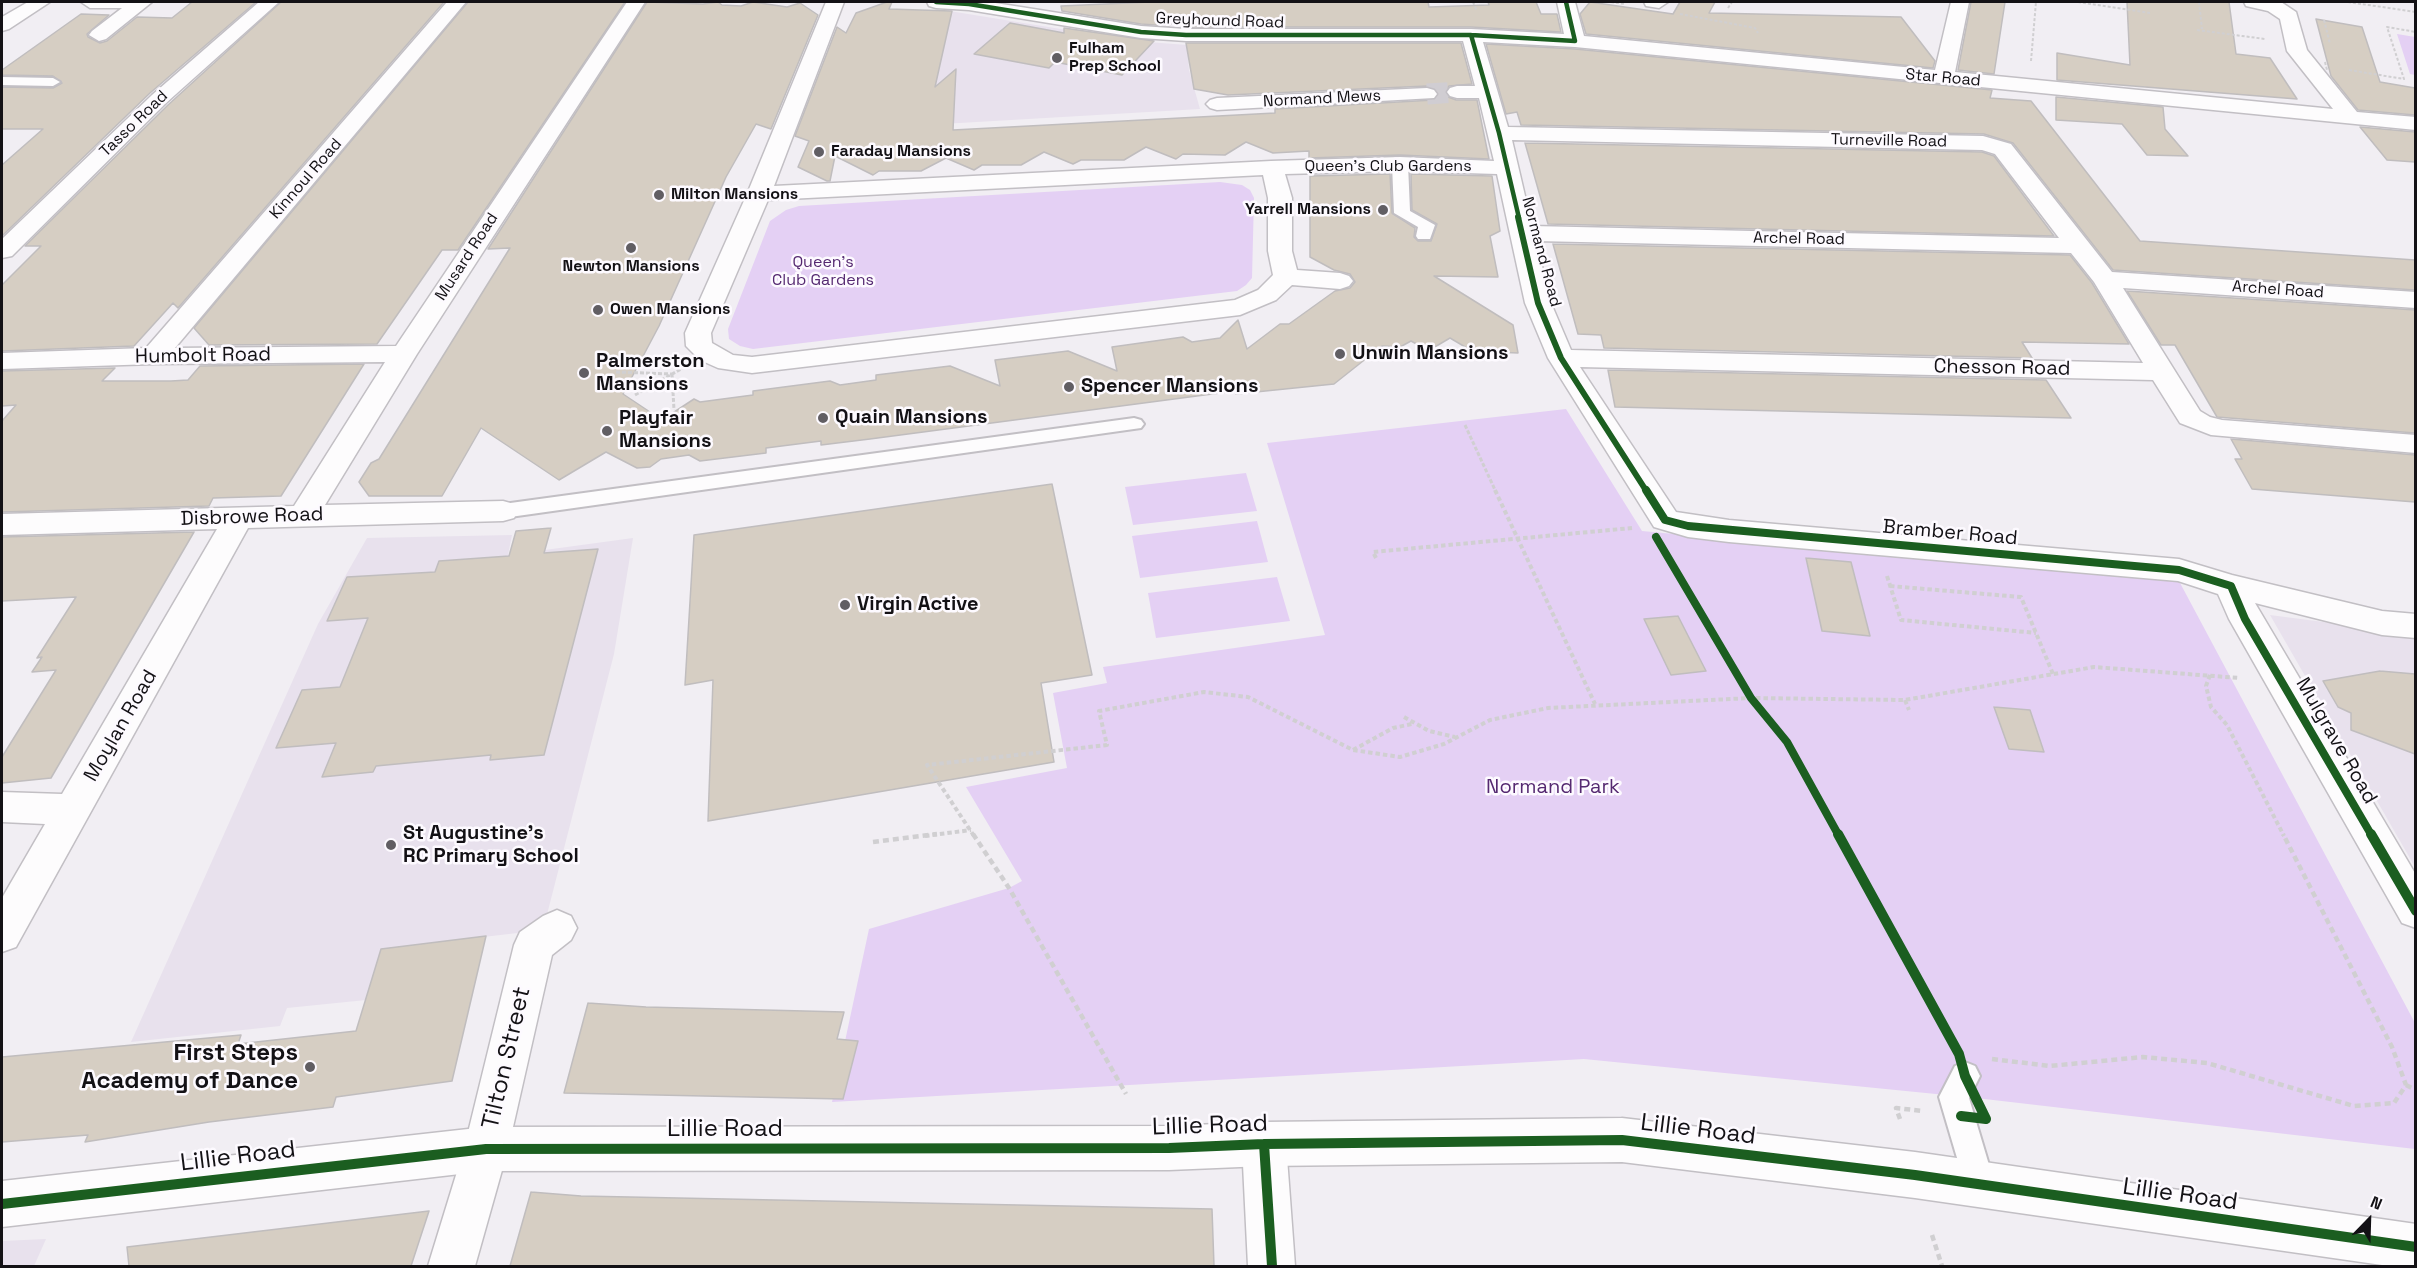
<!DOCTYPE html>
<html>
<head>
<meta charset="utf-8">
<style>
  body { margin:0 }
  #map { position:relative; width:2417px; height:1268px; overflow:hidden; background:#f1eef3; font-family:"Space Grotesk",sans-serif }
  canvas { display:block }
  .frame { position:absolute; inset:0; border:3px solid #131115; pointer-events:none }
  .north { position:absolute; left:2339px; top:1190px; width:60px; height:60px; -webkit-text-stroke:4px #fdfaff; paint-order:stroke; rotate:23deg; font-size:16px; font-weight:700; line-height:24px; text-align:center; color:#131115 }
  .north::after { content:''; display:block; margin:auto; width:21px; height:27px; background:#131115; clip-path:polygon(50% 0,100% 100%,50% 72%,0 100%) }
</style>
</head>
<body>
<div id="map">
<canvas width="2417" height="1268"></canvas>
<div class="frame"></div>
<div class="north">N</div>
</div>
<script>
const ctx = document.querySelector('canvas').getContext('2d');
ctx.lineJoin = 'round';
function paint(path, color) { ctx.fillStyle = color; ctx.fill(path, 'evenodd'); }
const shape = rows => new Path2D(rows.map(r => 'M' + r).join(''));
function trace(path, color, width, dash) { ctx.strokeStyle = color; ctx.lineWidth = width; ctx.lineCap = dash ? 'butt' : 'round'; ctx.setLineDash(dash || []); ctx.stroke(path); }
function drawText(font, color, halo, rows, align = 'center') {
  ctx.font = font + ' "Space Grotesk",sans-serif'; ctx.lineWidth = 5; ctx.setLineDash([]); ctx.textBaseline = 'middle'; ctx.strokeStyle = halo; ctx.fillStyle = color; for (const [text, x, y, turn = 0] of rows) {
    ctx.save(); ctx.translate(x, y); ctx.rotate((+turn || 0) * Math.PI / 180); ctx.textAlign = isNaN(turn) ? turn : align; if (halo) ctx.strokeText(text, 0, 0); ctx.fillText(text, 0, 0); ctx.restore();
  }
}
paint(shape([
  [937,9,1135,41,1187,45,1189,70,1200,109,908,126],
  [512,535,508,555,633,538,614,654,543,930,381,949,366,1000,287,1008,280,1026,131,1042,318,624,367,538],
  [2270,615,2415,634,2415,868,2415,867],
  [46,1239,34,1266,2,1266,2,1241]
]), '#e8e1ed');
paint(shape([
  [2397,34,2415,37,2415,75,2410,74],
  [1220,182,1242,185,1250,190,1254,198,1252,278,1246,285,1237,291,753,349,740,346,729,339,728,329,770,221,786,210,799,206],
  [1566,409,1642,531,2179,581,2415,1023,2415,1149,1976,1098,1584,1059,832,1102,869,929,1009,888,1022,881,966,787,1067,768,1053,693,1107,683,1103,667,1325,635,1267,443],
  [1246,473,1257,511,1133,525,1125,487],
  [1257,521,1268,562,1140,578,1132,536],
  [1277,577,1290,621,1156,638,1148,593]
]), '#e4d0f4');
const building = shape([
  [192,2,256,2,150,93,2,236,2,165,43,129,2,129,2,87,53,88,62,83,53,76,2,75,2,70,81,14,109,15,87,34,88,37,100,43,107,41,137,17,172,18,192,2],
  [281,2,444,2,178,308,173,303,134,346,2,351,2,285,41,246,25,246,168,105,281,2],
  [468,2,625,2,458,250,442,250,377,344,209,345,194,328,468,2],
  [647,2,703,4,718,2,722,5,741,6,753,2,787,7,800,3,818,15,771,129,756,124,726,177,659,326,623,394,662,420,694,399,700,402,753,395,753,391,830,381,840,385,876,380,876,375,950,366,1000,386,995,360,1068,351,1117,371,1112,347,1183,337,1192,342,1220,338,1238,320,1247,349,1280,324,1289,324,1335,291,1350,288,1355,282,1350,274,1334,270,1310,257,1310,176,1390,174,1392,213,1415,228,1414,237,1418,241,1431,241,1437,224,1412,210,1411,174,1492,176,1500,231,1490,236,1498,277,1434,276,1513,325,1518,353,1472,351,1450,338,1433,348,1422,347,1411,341,1400,347,1382,346,1334,384,1236,394,1235,391,870,439,821,445,821,441,766,448,766,453,700,461,689,455,661,459,650,467,637,468,606,452,559,480,481,428,442,496,369,496,359,482,371,463,379,459,510,248,488,249,647,2],
  [887,2,892,2,889,9,952,11,935,87,956,69,953,130,1275,113,1275,109,1434,100,1439,93,1427,86,1228,95,1194,89,1186,43,1461,43,1472,84,1449,86,1445,92,1448,97,1456,100,1477,100,1489,159,1400,155,1309,158,1309,151,1273,153,1246,142,1225,155,1183,154,1176,159,1146,147,1124,160,1081,160,1073,164,1044,152,1021,165,982,165,974,170,946,158,921,171,879,171,873,175,835,156,830,181,827,181,798,167,809,141,795,136,837,27,846,33,856,13,887,2],
  [1150,2,1428,2,1429,7,1489,5,1488,2,1536,2,1541,14,1557,14,1561,32,1471,27,1183,27,1180,14,1169,26,1141,24,1062,11,1061,6,1150,2],
  [1590,2,1673,14,1680,2,1715,2,1709,13,1901,17,1935,61,1933,68,1586,34,1580,14,1590,2],
  [1971,2,2005,2,1994,74,1958,70,1971,2],
  [2127,2,2229,2,2236,54,2270,58,2297,99,2057,80,2057,53,2130,65,2127,2],
  [2316,19,2362,27,2380,82,2415,88,2415,115,2358,110,2331,76,2316,19],
  [1010,23,1064,33,1064,28,1154,41,1122,75,1055,62,1049,68,974,54,1010,23],
  [1486,44,1575,49,1992,90,1990,98,2031,101,2140,241,2415,260,2415,290,2113,270,2013,143,1984,134,1521,125,1517,112,1506,114,1486,44],
  [2056,97,2163,107,2165,129,2188,156,2147,155,2122,124,2056,120,2056,97],
  [2360,127,2415,132,2415,162,2387,160,2360,127],
  [1525,143,1982,152,1994,156,2054,236,1548,224,1525,143],
  [1553,244,2070,255,2092,283,2129,344,2022,342,2032,358,1604,348,1601,335,1578,334,1553,244],
  [2127,291,2415,310,2415,433,2217,417,2175,345,2161,345,2127,291],
  [364,364,281,496,213,498,209,506,2,512,2,421,16,405,2,406,2,371,115,368,102,381,171,381,188,380,200,366,364,364],
  [1608,370,2046,380,2071,418,1615,407,1608,370],
  [2231,439,2415,455,2415,502,2252,489,2235,459,2242,459,2231,439],
  [1052,484,1092,675,1041,683,1054,762,708,821,713,680,685,685,694,535,1052,484],
  [551,528,544,553,598,549,544,755,490,760,491,755,376,766,373,772,322,777,336,743,276,748,302,690,340,687,368,618,327,621,347,577,435,572,439,561,509,556,516,531,551,528],
  [194,532,51,778,2,783,2,757,56,670,32,672,42,657,37,658,76,597,2,601,2,537,194,532],
  [1806,558,1851,562,1870,636,1822,631,1806,558],
  [1678,616,1706,671,1671,675,1644,619,1678,616],
  [2380,671,2415,674,2415,754,2351,730,2351,713,2338,707,2323,681,2380,671],
  [1994,707,2030,710,2044,752,2009,749,1994,707],
  [486,936,452,1081,336,1097,333,1107,209,1122,85,1142,88,1135,2,1142,2,1057,241,1035,238,1044,356,1031,381,949,486,936],
  [588,1003,646,1007,844,1012,837,1039,858,1041,843,1099,564,1093,588,1003],
  [531,1192,581,1196,1212,1209,1214,1266,510,1266,531,1192],
  [429,1211,411,1266,129,1266,127,1247,429,1211]
]);
paint(building, '#d6cec3');
trace(building, '#c0bdbe', 1.5);
trace(shape([
  [1427,94,1457,92]
]), '#d0cdd2', 21, [21, 10]);
const lane = shape([
  [2,77,53,78,60,82,53,86,2,85,2,77],
  [1400,159,1408,164,1410,211,1435,225,1430,239,1418,239,1416,236,1418,227,1394,213,1392,164,1400,159],
  [1134,418,1141,420,1144,424,1141,428,503,518,496,516,493,511,496,506,503,504,1134,418],
  [1965,1062,1975,1066,1980,1076,1969,1098,1995,1185,1991,1196,1980,1200,1969,1196,1965,1185,1939,1097,1955,1066,1965,1062]
]);
const street = shape([
  [28,2,50,2,9,29,2,31,2,17,28,2],
  [81,2,152,2,106,39,99,41,89,35,92,31,122,8,90,8,81,2],
  [259,2,279,2,166,103,12,256,2,258,2,239,152,95,259,2],
  [447,2,466,2,175,348,396,346,627,2,645,2,417,354,325,505,503,501,514,504,518,511,514,518,503,521,248,528,16,947,2,952,2,898,45,824,2,822,2,792,62,794,217,529,2,535,2,514,294,506,385,362,154,364,2,369,2,353,146,348,447,2],
  [826,2,844,2,774,186,1271,161,1400,157,1494,161,1479,98,1457,98,1450,96,1447,92,1450,88,1457,86,1475,86,1463,41,1186,41,1141,38,969,10,936,8,929,6,927,2,989,2,1141,26,1186,29,1471,29,1564,34,1557,2,1575,2,1584,36,1935,70,1951,2,1969,2,1955,72,2333,109,2287,51,2280,19,2268,11,2246,6,2244,2,2281,2,2296,12,2307,50,2357,112,2416,117,2416,130,1575,47,1483,42,1508,127,1983,136,2011,144,2112,272,2416,292,2416,308,2123,288,2200,411,2210,417,2222,420,2416,435,2416,453,2211,435,2180,423,2153,380,1580,367,1676,512,1729,520,2179,559,2232,575,2382,611,2416,614,2416,638,2382,635,2255,603,2416,875,2416,928,2402,923,2229,619,2218,594,2178,581,1729,542,1688,537,1654,527,1548,358,1525,303,1497,174,1400,171,1285,174,1292,198,1292,251,1297,270,1340,273,1349,276,1353,281,1349,286,1340,289,1292,285,1276,300,1240,315,752,373,718,368,700,360,686,346,685,333,747,194,826,2],
  [1512,140,1982,150,1995,154,2059,238,1532,226,1512,140],
  [1263,175,1268,198,1268,251,1273,275,1258,290,1235,300,752,357,733,355,712,343,711,333,768,200,1263,175],
  [1536,241,2071,253,2094,282,2143,363,1571,350,1551,303,1536,241],
  [1644,2,1668,2,1659,8,1646,6,1644,2],
  [1427,88,1434,90,1437,94,1434,98,1217,110,1210,108,1206,104,1210,100,1217,98,1427,88],
  [557,910,571,916,577,928,571,940,552,955,508,1149,475,1266,428,1266,464,1149,514,945,520,932,543,916,557,910],
  [1264,1122,1280,1128,1286,1144,1295,1266,1248,1266,1242,1144,1248,1128,1264,1122]
]);
const primary = shape([
  [1622,1118,1915,1152,2416,1224,2416,1266,2389,1266,1915,1198,1622,1162,1264,1166,1169,1170,486,1171,2,1227,2,1181,486,1127,1169,1126,1264,1122,1622,1118]
]);
trace(lane, '#c2bfc4', 4);
trace(street, '#c2bfc4', 3);
trace(primary, '#c2bfc4', 3);
trace(shape([
  [1473,2,1477,11],
  [1611,2,1625,4],
  [2078,2,2150,13],
  [2199,2,2202,29],
  [2348,2,2416,12],
  [1728,8,1732,2],
  [1680,14,1755,28,1758,33],
  [2324,20,2330,44],
  [2197,30,2265,39],
  [2031,61,2036,2],
  [2349,70,2404,79,2387,27,2416,32]
]), '#d0cfd1', 2, [3, 2]);
trace(shape([
  [616,372,672,374],
  [672,374,674,410],
  [635,395,681,369],
  [1465,425,1496,492]
]), '#d0cfd1', 3, [4, 2]);
trace(shape([
  [1495,490,1595,704],
  [1376,558,1373,552,1632,528],
  [1887,576,1901,620,2036,633],
  [1890,586,2021,597,2053,674],
  [2210,675,2206,686,2211,707,2227,725,2284,836],
  [1905,700,1909,710],
  [1404,717,1429,731,1455,737],
  [1353,750,1393,728,1412,724],
  [925,836,971,830],
  [974,836,927,765,1107,745,1099,711,1204,692,1248,697,1353,750,1400,757,1444,744,1490,720,1548,708,1751,698,1905,700,2094,667,2240,678]
]), '#d0cfd1', 4, [4.5, 3]);
trace(shape([
  [973,834,1009,888,1126,1094],
  [873,842,937,834],
  [1992,1059,2050,1066,2143,1057,2207,1063,2354,1106,2394,1103,2406,1085,2392,1047,2283,834],
  [2406,1085,2416,1090],
  [1900,1119,1896,1108,1923,1111],
  [1932,1235,1942,1266]
]), '#d0cfd1', 4.5, [6, 4]);
paint(lane, '#fdfcfd');
paint(street, '#fdfcfd');
paint(primary, '#fdfcfd');
trace(shape([
  [2325,62,2327,70]
]), '#d0cfd1', 2, [3, 2]);
trace(shape([
  [936,2,969,4,1141,32,1186,35,1471,35,1575,41,1566,2],
  [1471,35,1499,133,1519,218]
]), '#1b5e20', 4.5);
trace(shape([
  [1518,217,1538,303,1561,358,1647,492]
]), '#1b5e20', 6);
trace(shape([
  [1646,490,1665,520,1688,526,2179,570,2231,586,2245,619,2372,836],
  [1656,537,1751,698,1787,742,1839,836]
]), '#1b5e20', 8);
trace(shape([
  [1838,834,1959,1054,1965,1076,1986,1119,1961,1116],
  [2371,834,2416,911],
  [1264,1144,1272,1266],
  [2,1204,486,1149,1169,1148,1264,1144,1622,1140,1915,1175,2416,1247]
]), '#1b5e20', 10);
for (const [x, y, r, color] of [
  [1057,58,6,"#615e63"],
  [819,152,6,"#615e63"],
  [659,195,6,"#615e63"],
  [1383,210,6,"#615e63"],
  [631,248,6,"#615e63"],
  [598,310,6,"#615e63"],
  [1340,354,6,"#615e63"],
  [584,373,6,"#615e63"],
  [1069,387,6,"#615e63"],
  [823,418,6,"#615e63"],
  [607,431,6,"#615e63"],
  [845,605,6,"#615e63"],
  [391,845,6,"#615e63"],
  [310,1067,6,"#615e63"]
]) { const dot = new Path2D(); dot.arc(x, y, r, 0, 2 * Math.PI); ctx.fillStyle = color; ctx.fill(dot); trace(dot, '#fdfaff', 2); }
drawText('16px', '#131115', '#fdfaff', [
  ["Greyhound Road",1220,21,2],
  ["Star Road",1943,78,5],
  ["Normand Mews",1322,99,-3],
  ["Tasso Road",134,124,-44],
  ["Turneville Road",1889,141,1],
  ["Queen's Club Gardens",1388,167],
  ["Kinnoul Road",306,179,-49],
  ["Archel Road",1799,239,1],
  ["Normand Road",1541,252,75],
  ["Musard Road",467,257,-57],
  ["Archel Road",2278,290,4]
]);
drawText('bold 16px', '#131115', '#fdfaff', [
  ["Fulham",1069,49],
  ["Prep School",1069,67],
  ["Faraday Mansions",831,152],
  ["Milton Mansions",671,195],
  ["Yarrell Mansions",1371,210,"right"],
  ["Newton Mansions",631,267,"center"],
  ["Owen Mansions",610,310]
], 'left');
drawText('16px', '#552971', '#fdfaff', [
  ["Queen's",823,263],
  ["Club Gardens",823,281]
]);
drawText('bold 20px', '#131115', '#fdfaff', [
  ["Unwin Mansions",1352,354],
  ["Palmerston",596,362],
  ["Mansions",596,385],
  ["Spencer Mansions",1081,387],
  ["Quain Mansions",835,418],
  ["Playfair",619,419],
  ["Mansions",619,442],
  ["Virgin Active",857,605],
  ["St Augustine's",403,834],
  ["RC Primary School",403,857]
], 'left');
drawText('20px', '#131115', '#fdfaff', [
  ["Humbolt Road",203,356,-1],
  ["Chesson Road",2002,368,1],
  ["Disbrowe Road",252,517,-2],
  ["Bramber Road",1950,533,5],
  ["Moylan Road",121,726,-60],
  ["Mulgrave Road",2336,741,60]
]);
drawText('20px', '#552971', '#fdfaff', [
  ["Normand Park",1553,788]
]);
drawText('bold 24px', '#131115', '#fdfaff', [
  ["First Steps",298,1053],
  ["Academy of Dance",298,1081]
], 'right');
drawText('24px', '#131115', '#fdfaff', [
  ["Tilton Street",507,1058,-77],
  ["Lillie Road",1210,1126,-2],
  ["Lillie Road",725,1129],
  ["Lillie Road",1698,1130,7],
  ["Lillie Road",238,1157,-7],
  ["Lillie Road",2180,1195,8]
]);
</script>
</body>
</html>
